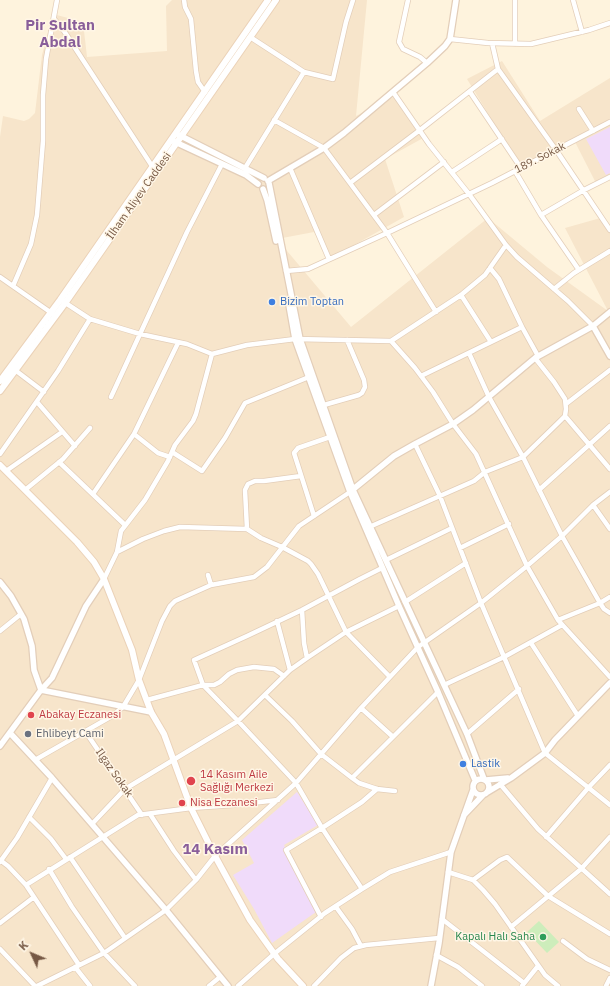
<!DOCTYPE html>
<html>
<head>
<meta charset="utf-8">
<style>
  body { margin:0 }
  #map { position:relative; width:610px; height:986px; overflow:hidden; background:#fef3dd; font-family:"IBM Plex Sans",sans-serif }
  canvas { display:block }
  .north { position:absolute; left:12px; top:934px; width:40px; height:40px; -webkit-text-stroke:3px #fff6e6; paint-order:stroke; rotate:314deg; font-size:11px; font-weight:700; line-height:16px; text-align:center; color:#765844 }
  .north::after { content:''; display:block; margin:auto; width:14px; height:18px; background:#765844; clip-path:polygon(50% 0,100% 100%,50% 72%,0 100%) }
</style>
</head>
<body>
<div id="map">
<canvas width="610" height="986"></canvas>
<div class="north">K</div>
</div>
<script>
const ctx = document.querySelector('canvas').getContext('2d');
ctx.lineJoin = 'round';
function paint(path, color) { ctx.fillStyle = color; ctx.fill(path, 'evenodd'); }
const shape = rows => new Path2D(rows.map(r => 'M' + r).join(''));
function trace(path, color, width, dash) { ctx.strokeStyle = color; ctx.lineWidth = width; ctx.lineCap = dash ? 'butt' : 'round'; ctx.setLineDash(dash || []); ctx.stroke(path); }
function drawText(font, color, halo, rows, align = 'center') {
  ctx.font = font + ' "IBM Plex Sans",sans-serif'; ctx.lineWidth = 3; ctx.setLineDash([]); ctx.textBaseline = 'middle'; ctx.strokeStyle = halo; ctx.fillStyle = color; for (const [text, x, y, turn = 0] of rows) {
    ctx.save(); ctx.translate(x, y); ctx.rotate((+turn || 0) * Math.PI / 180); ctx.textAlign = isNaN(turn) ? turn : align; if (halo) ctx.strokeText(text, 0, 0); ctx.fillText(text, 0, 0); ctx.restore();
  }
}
paint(shape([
  [172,0,367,0,356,116,396,96,425,137,385,159,404,217,331,258,314,232,277,239,351,327,488,218,547,267,608,311,565,228,604,217,610,225,610,986,0,986,0,137,3,116,24,121,29,119,35,113,42,55,53,14,83,22,87,57,167,51,166,6],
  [502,61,540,121,610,78,610,179,597,185,575,142,520,166,467,79]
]), '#f7e5cb');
paint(shape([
  [610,127,610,173,606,175,586,139],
  [297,792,318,825,284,845,316,912,272,943,254,909,233,875,254,863,242,840]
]), '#f0dbfa');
paint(shape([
  [539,921,559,942,547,953,527,932]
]), '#cdedbb');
const minor = shape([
  [184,0,185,7,191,19,196,71,198,82,205,92],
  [408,0,399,42,403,49,420,57,427,63],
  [573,0,582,32],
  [54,19,64,31,152,166],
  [250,37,304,72,333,79,346,22,353,0],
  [450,39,488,43,531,44,589,30,610,23],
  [515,44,515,0],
  [498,69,556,150,610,230],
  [393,92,429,144,469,194,506,245,517,257,568,301,593,326],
  [470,92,521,168],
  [579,109,593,131],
  [274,120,324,148,387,233,436,312],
  [245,168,304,72],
  [290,168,329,259],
  [515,171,541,215,579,270],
  [452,172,502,139],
  [350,183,420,130,498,69,492,43],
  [374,215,444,162],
  [541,215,584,190,610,177],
  [490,268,499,279,522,327],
  [286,271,308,269,387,233,492,183,610,122],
  [0,277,53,314],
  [13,286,31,244,37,215,43,141,43,95,46,59,57,0],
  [554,289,574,273,610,251],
  [461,295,491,342],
  [64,302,90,319,140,334,187,344,212,354,247,345,295,339,391,341,461,295,485,275,506,245],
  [391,341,415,368,433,392,453,424,476,454,527,566,558,620,610,677],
  [469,353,489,397,523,457,562,536,600,603,604,609,610,613],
  [15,370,44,392],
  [421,376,522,327,538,356],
  [111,397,187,232,222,164],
  [37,402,75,446],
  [566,404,610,370],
  [324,405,359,395,362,393,365,387,364,380,347,340],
  [565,416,610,469],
  [134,434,158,453,170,457],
  [415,444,440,496,481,603,545,753,610,805],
  [172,452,202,471,225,438,245,403,309,377],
  [0,454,58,371,90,319],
  [59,462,125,525],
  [6,471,62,432],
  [25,490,63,459,90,428],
  [539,490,610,426],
  [93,494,134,434,178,343],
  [593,505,610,529],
  [314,516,294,453,298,448,330,437],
  [367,528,474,481,485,472,523,457,559,422,565,416,566,409,565,399,554,382,535,358],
  [247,529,245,490,248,484,255,481,264,481,301,476],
  [460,548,509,524],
  [117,552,143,539,164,531,180,527,247,529,261,538,282,547,308,561,311,564,318,574,346,632,390,677],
  [386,560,452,528],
  [208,575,211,585],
  [104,579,117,552,121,531,145,500,168,461,175,445,193,421,196,414,212,354],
  [405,602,466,563],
  [302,610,304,643,307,658],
  [558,620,600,603,610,597],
  [277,621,290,670],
  [0,631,21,614],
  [531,643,578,716],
  [444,685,504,657,562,625],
  [265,695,292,721,321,754,352,778,359,783,377,789,395,791],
  [147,700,203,685,214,685,220,682,229,674,237,670,254,667,274,669,284,676],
  [361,708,392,736],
  [85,731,142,815],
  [467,734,519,689],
  [35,760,112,716,123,707,139,680,162,621,170,606,175,601,211,585,254,577,267,567,299,526,350,492],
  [352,778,438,692],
  [500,784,538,829,610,894],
  [150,814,174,851,196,880],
  [29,817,51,839,66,859],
  [92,824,125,789,238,721,290,670,307,658,346,632,399,606],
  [546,837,589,787,610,765],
  [70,857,125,938],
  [0,860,8,866,26,885,79,965],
  [0,862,17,838,52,778],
  [49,869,72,907,104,953,135,986],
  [448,872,473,880,483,890,495,904,545,975,558,986],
  [473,880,500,860,507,857,548,896,610,934],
  [26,885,138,815,191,808,234,805,278,800],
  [362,889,322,828,296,783,238,721,203,685,194,660,247,636,302,610,360,579,382,568],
  [336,907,352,929,361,946],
  [321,917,286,850,322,828,362,802,377,789],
  [442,919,524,983],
  [0,923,34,897],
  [511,927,581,869,610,837],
  [563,941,587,959,610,970],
  [0,949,35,986],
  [436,955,458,967,482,986],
  [75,967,90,986],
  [37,986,104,953,166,910,196,880,215,856,296,783,361,708,418,647,481,603,527,566,562,536,593,505,610,492],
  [209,986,220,977],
  [238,986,274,954,325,913,362,889,390,872,451,852],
  [314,986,341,958,354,948,366,945,439,938],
  [522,986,538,966],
  [606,986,610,978]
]);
const tertiary = shape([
  [179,135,264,178],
  [173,141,246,175,258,184],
  [268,181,324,148,344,133,427,63,445,46,450,39,456,0],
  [269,183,300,339,353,490,467,734,484,779],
  [263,189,267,200,276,241],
  [289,305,295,339,350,492,399,606,438,692,475,780],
  [593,326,610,356],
  [351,491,394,456,415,444,453,424,473,410,535,358,593,326,610,312],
  [0,582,11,596,24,619,32,646,34,670,41,690,151,712],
  [10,733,52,778,166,910,228,986],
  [0,746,41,690,52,678,86,606,104,579],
  '473 787a8 8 0 1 1 16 0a8 8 0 1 1-16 0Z',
  [486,780,508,778],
  [486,793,511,778,545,753,555,740,610,683],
  [464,815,483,795],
  [431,986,439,943,451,852,473,790]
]);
const secondary = shape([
  [0,381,60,300,268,0],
  [0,391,66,302,276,0],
  [0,465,77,542,94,562,104,579,132,650,139,680,151,712,164,734,191,808,215,856,250,920,278,959,303,986]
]);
trace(minor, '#e3ceb9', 6);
trace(tertiary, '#e3ceb9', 8);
trace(secondary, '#ebd2b8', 8);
trace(minor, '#fff', 4.5);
trace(tertiary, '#fff', 5.5);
trace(secondary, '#fff', 6);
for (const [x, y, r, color] of [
  [272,302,4,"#3f7fe0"],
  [31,715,4,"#e0444e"],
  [28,734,4,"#6b7280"],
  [463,764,4,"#3f7fe0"],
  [191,781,5,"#e0444e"],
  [182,803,4,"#e0444e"],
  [543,937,4,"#2e9e5b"]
]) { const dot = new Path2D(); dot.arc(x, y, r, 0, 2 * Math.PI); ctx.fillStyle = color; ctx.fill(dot); trace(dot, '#fff6e6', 1.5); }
drawText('11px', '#765844', '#fff6e6', [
  ["189. Sokak",540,158,-27],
  ["İlham Aliyev Caddesi",139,196,-55],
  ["Ilgaz Sokak",114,773,55]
]);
drawText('11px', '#366cbe', '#fff6e6', [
  ["Bizim Toptan",280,302],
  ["Lastik",471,764]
], 'left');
drawText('11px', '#be3a42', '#fff6e6', [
  ["Abakay Eczanesi",39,715],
  ["14 Kasım Aile",200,775],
  ["Sağlığı Merkezi",200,788],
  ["Nisa Eczanesi",190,803]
], 'left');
drawText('11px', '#5b616d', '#fff6e6', [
  ["Ehlibeyt Cami",36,734]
], 'left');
drawText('11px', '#27864d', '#fff6e6', [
  ["Kapalı Halı Saha",535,937]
], 'right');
drawText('bold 15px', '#895e9a', '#fff6e6', [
  ["Pir Sultan",60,26],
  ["Abdal",60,43],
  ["14 Kasım",215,850]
]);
</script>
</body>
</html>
